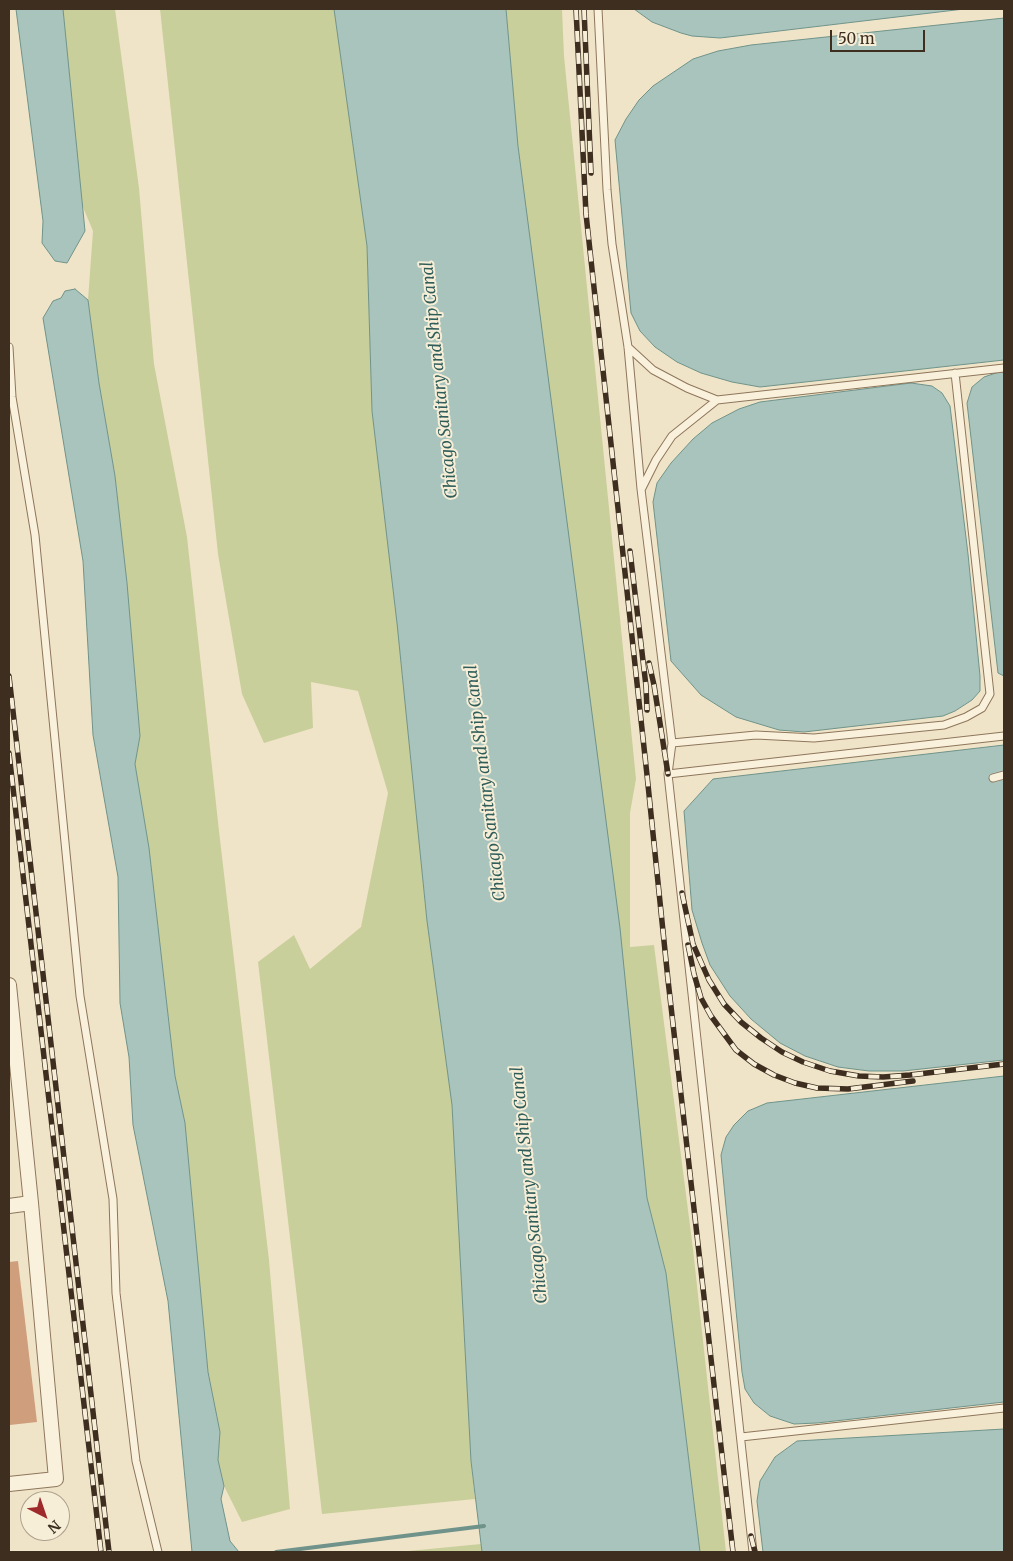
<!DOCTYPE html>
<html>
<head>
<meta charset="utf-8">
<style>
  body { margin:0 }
  #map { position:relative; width:1013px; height:1561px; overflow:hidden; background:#f0e4c8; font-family:Merriweather,serif }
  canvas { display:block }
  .frame { position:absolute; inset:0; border:10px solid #3d2e20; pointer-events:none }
  .north { position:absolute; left:20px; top:1491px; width:50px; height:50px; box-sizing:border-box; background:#f7eed8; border:1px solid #ada18e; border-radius:50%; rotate:139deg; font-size:14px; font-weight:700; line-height:20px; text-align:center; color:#3d2e20 }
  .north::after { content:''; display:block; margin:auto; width:18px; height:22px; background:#9e2a2b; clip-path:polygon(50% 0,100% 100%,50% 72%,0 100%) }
  .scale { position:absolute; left:830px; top:30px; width:95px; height:22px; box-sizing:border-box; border:2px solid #3d2e20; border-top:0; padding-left:6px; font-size:15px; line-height:18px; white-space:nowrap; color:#3d2e20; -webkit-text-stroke:4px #f7eed8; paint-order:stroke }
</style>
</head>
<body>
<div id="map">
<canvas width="1013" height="1561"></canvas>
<div class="frame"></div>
<div class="north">N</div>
<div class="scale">50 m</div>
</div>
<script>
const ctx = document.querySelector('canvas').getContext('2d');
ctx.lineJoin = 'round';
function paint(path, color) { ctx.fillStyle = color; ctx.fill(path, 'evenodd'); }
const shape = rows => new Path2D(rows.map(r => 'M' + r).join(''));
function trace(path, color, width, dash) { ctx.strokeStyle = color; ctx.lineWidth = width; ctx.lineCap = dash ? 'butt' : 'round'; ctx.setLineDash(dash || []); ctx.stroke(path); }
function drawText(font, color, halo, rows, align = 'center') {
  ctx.font = font + ' Merriweather,serif'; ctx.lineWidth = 4; ctx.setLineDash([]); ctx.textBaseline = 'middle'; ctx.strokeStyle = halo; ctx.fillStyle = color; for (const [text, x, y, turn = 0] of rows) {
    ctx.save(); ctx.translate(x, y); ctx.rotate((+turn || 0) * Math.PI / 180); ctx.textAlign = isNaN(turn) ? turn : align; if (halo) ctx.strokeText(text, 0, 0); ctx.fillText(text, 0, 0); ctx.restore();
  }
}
paint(shape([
  [63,9,115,9,139,188,154,364,187,537,219,831,269,1260,290,1509,242,1522,224,1486,218,1460,220,1432,208,1372,185,1123,175,1076,149,848,135,764,140,736,127,583,115,476,99,383,88,300,93,231,82,205],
  [160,9,334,9,367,246,372,411,397,623,427,921,452,1105,471,1461,475,1499,322,1514,258,962,294,935,310,969,361,927,388,793,358,691,311,682,313,728,264,743,242,694,218,554],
  [506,9,562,9,564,56,636,779,630,813,630,947,654,945,693,1249,726,1552,700,1552,666,1273,647,1198,518,146],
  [481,1544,482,1552,398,1552]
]), '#c9cf9b');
const water = shape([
  [16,9,63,9,85,231,67,263,55,261,42,243,43,221,16,9],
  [334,9,506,9,518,146,620,928,647,1198,666,1273,700,1552,482,1552,471,1461,452,1105,427,921,397,623,372,411,367,246,334,9],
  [634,9,964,9,720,38,692,36,681,33,652,22,634,9],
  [1004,18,1004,360,760,387,732,382,701,373,677,362,655,347,640,331,631,313,615,140,626,119,639,100,653,86,693,59,718,51,751,45,1004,18],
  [75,289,88,300,99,383,115,476,127,583,140,736,135,764,149,848,175,1076,185,1123,208,1372,220,1432,218,1460,224,1486,221,1499,230,1541,239,1552,192,1552,168,1301,133,1125,129,1057,120,1003,118,877,93,735,83,561,43,318,53,301,61,298,65,291,75,289],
  [999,372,1004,372,1004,676,998,673,967,403,972,387,984,377,999,372],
  [911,383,932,386,942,393,950,406,968,554,980,676,980,691,972,700,955,711,943,716,804,732,779,730,736,717,701,695,671,661,653,502,657,483,671,463,693,439,712,423,739,409,760,402,911,383],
  [1004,745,1004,1060,903,1071,869,1071,838,1067,805,1056,780,1043,751,1019,730,996,710,965,702,943,692,910,684,811,713,779,1004,745],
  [1004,1076,1004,1402,817,1423,794,1424,770,1416,754,1403,745,1389,742,1372,721,1155,726,1137,734,1125,748,1111,767,1103,1004,1076],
  [1004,1429,1004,1552,763,1552,757,1501,760,1481,775,1457,797,1441,1004,1429]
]);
paint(water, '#a9c4bc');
trace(water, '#6f938a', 1);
trace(shape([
  [276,1552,484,1526]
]), '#6f938a', 4);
paint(shape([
  [18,1261,37,1422,10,1425,9,1412,9,1262]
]), '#cf9f7d');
const lane = shape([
  [598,9,607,190,612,244,628,347,641,489,672,743,668,774,753,1552],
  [9,347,12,397,35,535,80,996,113,1199,116,1293,136,1461,158,1552],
  [628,347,653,370,687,388,717,400],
  [642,488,656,460,672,436,717,400,1004,368],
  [672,743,756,735,814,738,944,725,966,717,982,708,990,694,955,373],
  [668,774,1004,736],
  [993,778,1004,775],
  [741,1437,1004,1408]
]);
const street = shape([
  [9,985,31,1203,56,1479,9,1484],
  [9,1206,31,1203]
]);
trace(lane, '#8d765c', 9);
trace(street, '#8d765c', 16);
trace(lane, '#faf1dc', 7);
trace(street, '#faf1dc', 14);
const rail = shape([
  [576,9,586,214,647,775,668,980,733,1552],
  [584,9,591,173],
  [630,551,646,686,647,710],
  [649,663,654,685,668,774],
  [9,676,109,1552],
  [9,753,101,1552],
  [682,893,693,944,709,980,724,1004,741,1022,761,1038,782,1052,803,1062,830,1071,859,1076,883,1077,910,1075,1004,1064],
  [688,945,694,974,701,998,711,1016,736,1050,754,1064,774,1075,795,1083,817,1088,848,1089,913,1081],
  [751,1536,755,1552]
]);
trace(rail, '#3d2e20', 5.5);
trace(rail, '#f7eed8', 4, [11]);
drawText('italic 16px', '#2f5d5a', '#f7eed8', [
  ["Chicago Sanitary and Ship Canal",440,380,-96],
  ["Chicago Sanitary and Ship Canal",486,783,-97],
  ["Chicago Sanitary and Ship Canal",530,1185,-96]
]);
</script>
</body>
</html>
